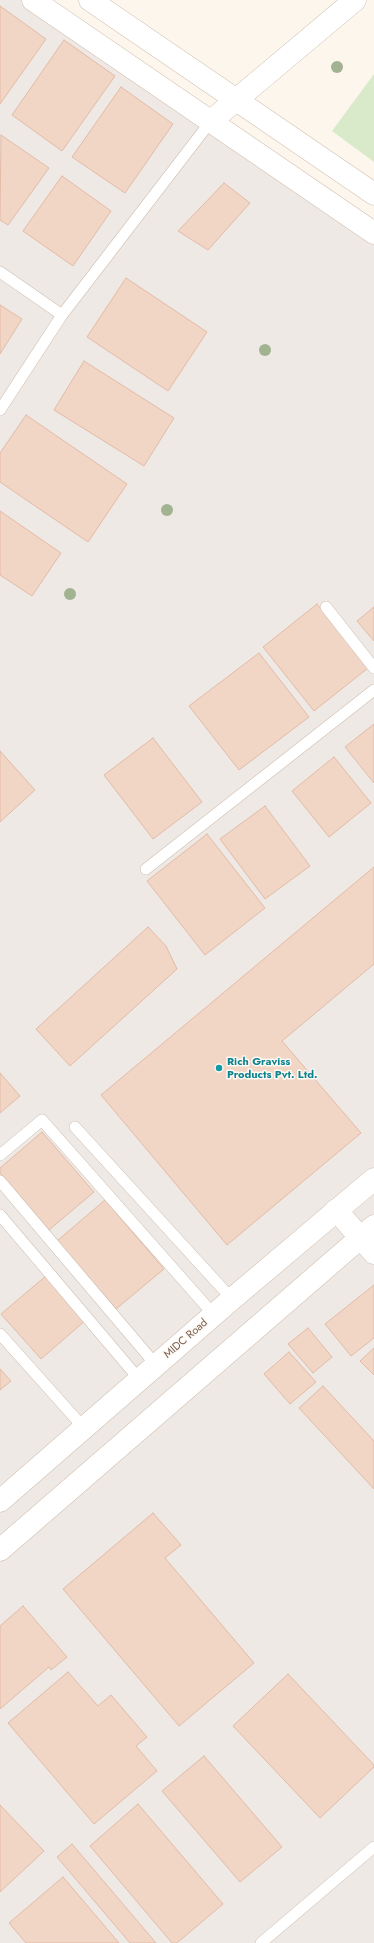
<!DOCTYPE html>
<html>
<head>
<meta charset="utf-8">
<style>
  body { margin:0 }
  canvas { display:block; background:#fcf6ed }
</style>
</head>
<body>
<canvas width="374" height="1943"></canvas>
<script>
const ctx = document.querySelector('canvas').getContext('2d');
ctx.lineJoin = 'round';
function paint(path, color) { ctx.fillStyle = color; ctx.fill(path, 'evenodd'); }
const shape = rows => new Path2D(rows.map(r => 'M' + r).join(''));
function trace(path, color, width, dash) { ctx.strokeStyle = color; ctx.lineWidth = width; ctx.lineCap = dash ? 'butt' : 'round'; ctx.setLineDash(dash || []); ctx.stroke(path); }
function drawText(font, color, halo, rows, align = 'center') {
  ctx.font = font + ' Jost,sans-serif'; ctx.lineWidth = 3; ctx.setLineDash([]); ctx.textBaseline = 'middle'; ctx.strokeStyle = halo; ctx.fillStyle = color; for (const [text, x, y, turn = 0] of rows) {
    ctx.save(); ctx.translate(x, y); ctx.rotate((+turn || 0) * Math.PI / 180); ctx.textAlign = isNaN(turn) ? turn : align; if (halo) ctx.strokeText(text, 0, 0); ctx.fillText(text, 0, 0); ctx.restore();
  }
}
paint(shape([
  [0,0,48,0,374,230,374,1943,0,1943]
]), '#eee9e5');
paint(shape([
  [374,74,374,162,332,131]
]), '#d9eacb');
const building = shape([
  [0,6,46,39,0,104,0,6],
  [64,40,115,76,62,151,12,115,64,40],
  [121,87,173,124,125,193,72,157,121,87],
  [1,135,49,168,8,225,0,220,1,135],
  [62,176,111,211,73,266,23,231,62,176],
  [224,183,250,203,208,250,178,231,224,183],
  [126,278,207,332,168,391,87,337,126,278],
  [0,305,22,319,0,354,0,305],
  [84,361,174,418,144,466,54,410,84,361],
  [26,415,127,484,88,542,0,482,0,453,26,415],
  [0,511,61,553,32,596,0,575,0,511],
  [317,604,368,668,314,711,263,647,317,604],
  [374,607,374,641,357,621,374,607],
  [259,653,309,717,239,770,189,706,259,653],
  [374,724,374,783,345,747,374,724],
  [153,738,202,802,153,839,104,775,153,738],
  [0,751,35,790,0,822,0,751],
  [334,757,371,803,329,837,292,791,334,757],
  [265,806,310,866,265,899,220,839,265,806],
  [207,834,265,908,205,955,147,881,207,834],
  [374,867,374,964,282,1041,361,1133,227,1245,101,1095,374,867],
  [148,927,166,946,177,969,70,1066,36,1029,148,927],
  [0,1073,20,1096,0,1113,0,1073],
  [42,1132,94,1192,49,1230,0,1173,0,1168,42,1132],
  [105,1200,164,1269,116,1309,57,1241,105,1200],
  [47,1275,86,1320,41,1359,1,1314,47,1275],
  [374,1285,374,1338,351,1356,325,1324,374,1285],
  [308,1328,332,1357,313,1373,288,1344,308,1328],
  [374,1348,374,1375,360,1361,374,1348],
  [289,1352,316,1382,290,1404,264,1374,289,1352],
  [0,1369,11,1381,0,1390,0,1369],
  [323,1386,374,1441,374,1489,299,1408,323,1386],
  [153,1513,181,1545,165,1558,254,1663,179,1726,63,1589,153,1513],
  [23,1606,67,1657,51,1670,49,1667,0,1709,0,1626,23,1606],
  [68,1672,98,1706,111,1695,147,1737,136,1746,157,1771,94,1824,8,1723,68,1672],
  [288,1674,374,1765,374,1767,320,1818,233,1726,288,1674],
  [204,1756,282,1847,240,1882,162,1791,204,1756],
  [138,1804,223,1904,177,1943,172,1943,90,1846,138,1804],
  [0,1805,44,1851,0,1892,0,1805],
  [72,1844,156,1943,130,1943,57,1857,72,1844],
  [63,1877,119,1943,26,1943,9,1923,63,1877]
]);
paint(building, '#f1d5c5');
trace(building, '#e3bba6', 1);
const service = shape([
  [0,272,62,315],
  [0,410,62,315,211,121],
  [326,607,374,668],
  [146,869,374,690],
  [75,1127,232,1299],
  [0,1155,42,1120,214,1315],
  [0,1181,156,1365],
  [0,1215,139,1379],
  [0,1334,84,1428],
  [261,1943,374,1847]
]);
const minor = shape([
  [211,121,355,0]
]);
const tertiary = shape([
  [336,1210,374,1253]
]);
const secondary = shape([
  [33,0,374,233],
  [90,0,374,194],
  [0,1501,232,1299,374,1179],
  [0,1550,374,1226]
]);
trace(service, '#cfbeb1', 12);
trace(minor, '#cfbeb1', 23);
trace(tertiary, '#cfbeb1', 23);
trace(secondary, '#d4c0b2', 23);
trace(service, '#fff', 11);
trace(minor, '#fff', 22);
trace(tertiary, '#fff', 22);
trace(secondary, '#fff', 22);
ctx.fillStyle = '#a2b392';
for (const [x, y] of [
  [337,67],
  [265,350],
  [167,510],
  [70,594]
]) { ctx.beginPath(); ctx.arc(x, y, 6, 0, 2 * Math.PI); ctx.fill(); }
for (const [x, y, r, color] of [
  [219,1068,4,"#0f9aa8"]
]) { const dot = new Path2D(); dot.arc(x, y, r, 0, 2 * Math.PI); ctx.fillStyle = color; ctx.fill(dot); trace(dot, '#fefaf4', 1.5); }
drawText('bold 11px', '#0d838f', '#fefaf4', [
  ["Rich Graviss",227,1062],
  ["Products Pvt. Ltd.",227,1075]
], 'left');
drawText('11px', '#785c4f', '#fefaf4', [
  ["MIDC Road",186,1339,-41]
]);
</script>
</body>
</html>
